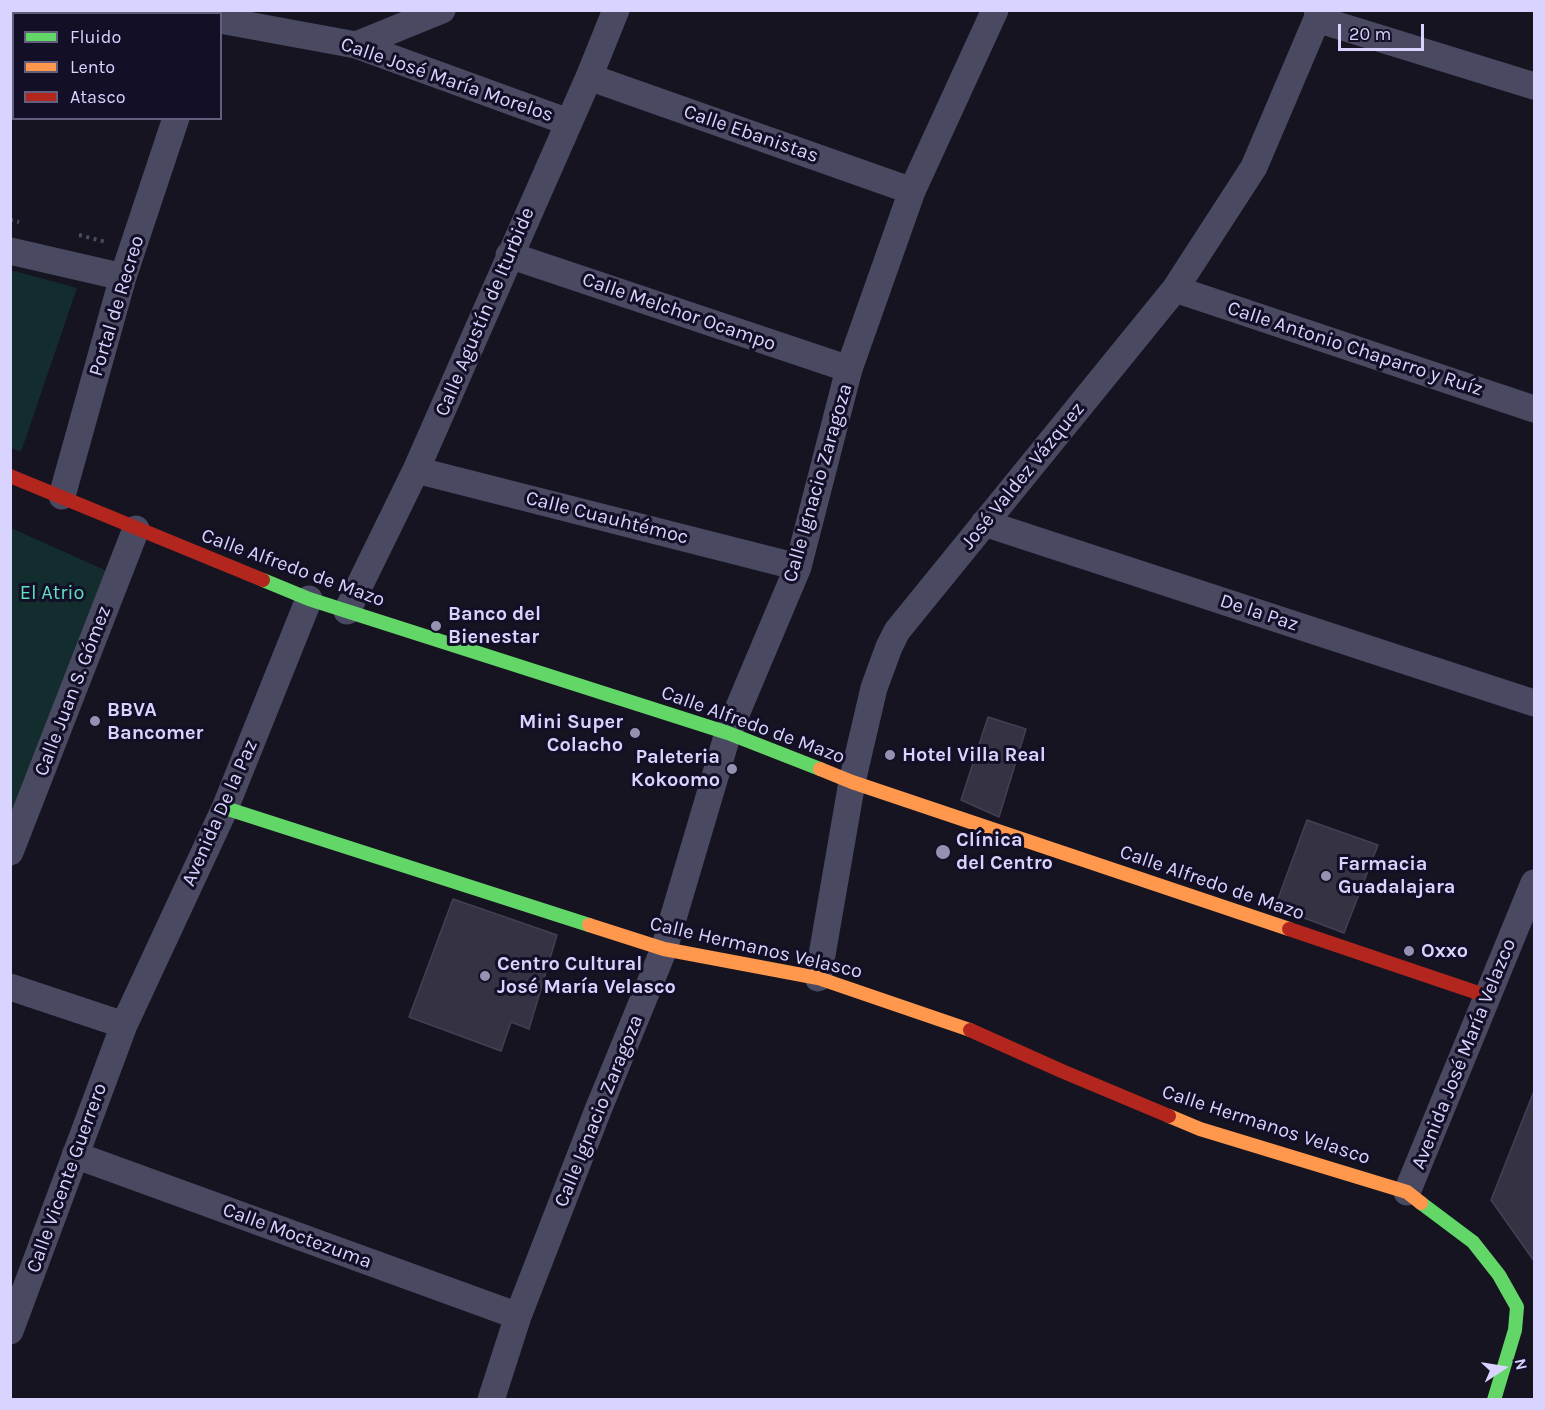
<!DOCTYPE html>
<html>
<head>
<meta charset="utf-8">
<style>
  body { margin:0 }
  #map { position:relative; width:1545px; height:1410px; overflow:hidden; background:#161421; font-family:Karla,sans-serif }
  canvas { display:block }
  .frame { position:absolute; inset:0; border:12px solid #d9d4ff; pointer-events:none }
  .legend { position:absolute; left:12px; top:12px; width:210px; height:108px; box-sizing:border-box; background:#130f26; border:2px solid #625e7d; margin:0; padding:8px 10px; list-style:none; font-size:18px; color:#d9d4ff }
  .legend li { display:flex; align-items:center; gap:12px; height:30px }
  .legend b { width:30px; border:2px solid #625e7d }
  .north { position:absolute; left:1473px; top:1338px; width:60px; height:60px; -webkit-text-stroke:4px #130f26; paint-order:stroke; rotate:78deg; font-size:16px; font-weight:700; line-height:24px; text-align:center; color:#d9d4ff }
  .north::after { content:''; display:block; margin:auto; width:21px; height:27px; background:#d9d4ff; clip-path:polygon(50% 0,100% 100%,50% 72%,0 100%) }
  .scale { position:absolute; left:1338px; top:24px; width:86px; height:27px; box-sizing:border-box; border:3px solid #d9d4ff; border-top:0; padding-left:8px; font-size:18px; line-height:21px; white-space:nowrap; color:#d9d4ff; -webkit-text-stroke:4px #130f26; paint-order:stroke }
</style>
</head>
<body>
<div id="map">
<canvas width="1545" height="1410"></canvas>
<div class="frame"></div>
<ul class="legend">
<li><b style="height:8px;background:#63d668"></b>Fluido</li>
<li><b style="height:8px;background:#ff974d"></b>Lento</li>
<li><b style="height:8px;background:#b3261e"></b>Atasco</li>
</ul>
<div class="north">N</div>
<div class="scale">20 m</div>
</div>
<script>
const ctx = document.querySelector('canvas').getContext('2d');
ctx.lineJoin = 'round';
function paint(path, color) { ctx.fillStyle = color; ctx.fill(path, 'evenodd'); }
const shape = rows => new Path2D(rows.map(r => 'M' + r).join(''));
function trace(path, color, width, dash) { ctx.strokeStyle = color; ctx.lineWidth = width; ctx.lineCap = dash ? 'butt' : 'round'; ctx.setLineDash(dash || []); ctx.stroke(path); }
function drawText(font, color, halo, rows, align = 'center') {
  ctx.font = font + ' Karla,sans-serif'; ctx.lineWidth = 6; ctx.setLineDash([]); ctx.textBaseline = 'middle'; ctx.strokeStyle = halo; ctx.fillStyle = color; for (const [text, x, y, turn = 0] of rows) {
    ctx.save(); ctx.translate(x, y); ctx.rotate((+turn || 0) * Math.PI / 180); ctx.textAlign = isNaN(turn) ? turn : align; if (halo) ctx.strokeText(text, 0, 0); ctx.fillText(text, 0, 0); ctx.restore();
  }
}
paint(shape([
  [11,270,77,288,21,452,11,448],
  [11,528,107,571,11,816]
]), '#132c2d');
const building = shape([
  [988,717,1026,729,999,817,961,800,988,717],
  [1307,820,1378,845,1344,933,1275,907,1307,820],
  [453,899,557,935,529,1029,511,1022,501,1051,409,1017,453,899],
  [1534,1091,1534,1261,1491,1200,1534,1091]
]);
paint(building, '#343243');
trace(building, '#433f54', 1.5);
trace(shape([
  [10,220,19,222],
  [79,235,106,242]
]), '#44505f', 4, [3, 4.5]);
trace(shape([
  [181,10,192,14],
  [1317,19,1534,86],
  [220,20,356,45,568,122],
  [356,45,442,10],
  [589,77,912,191],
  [10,251,123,277],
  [509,255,849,369],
  [1175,289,1534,409],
  [416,470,798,567],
  [62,496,123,277,176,118],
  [984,523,1534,703],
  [347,611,416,470,589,77,616,10],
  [10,852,136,529],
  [818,978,852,782,874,688,889,647,897,631,1175,289,1254,167,1317,19,1318,10],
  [10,987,124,1025],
  [75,1155,518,1316],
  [1407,1192,1534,883],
  [10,1331,124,1025,225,808,309,599],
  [491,1400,518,1316,598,1110,664,949,728,733,798,567,849,369,912,191,995,10]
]), '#4a4962', 27);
trace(shape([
  [263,580,309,599,728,733,820,769],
  [225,808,589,925],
  [1421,1203,1473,1242,1499,1275,1517,1307,1515,1330,1494,1400]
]), '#63d668', 14);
trace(shape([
  [820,769,852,782,1289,929],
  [589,925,664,949,818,978,970,1030],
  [1169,1116,1200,1129,1407,1192,1421,1203]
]), '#ff974d', 14);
trace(shape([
  [10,476,263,580],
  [1289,929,1487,996],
  [970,1030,1064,1072,1169,1116]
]), '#b3261e', 14);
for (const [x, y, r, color] of [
  [436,626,6,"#9591b1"],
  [95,721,6,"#9591b1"],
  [635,733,6,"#9591b1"],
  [890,755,6,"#9591b1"],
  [732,769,6,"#9591b1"],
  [943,852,8,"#9591b1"],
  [1326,876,6,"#9591b1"],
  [1409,951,6,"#9591b1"],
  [485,976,6,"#9591b1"]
]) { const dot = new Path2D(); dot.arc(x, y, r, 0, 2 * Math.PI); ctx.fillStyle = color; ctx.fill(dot); trace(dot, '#130f26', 2); }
drawText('20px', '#d9d4ff', '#130f26', [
  ["Calle José María Morelos",447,80,19],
  ["Calle Ebanistas",751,134,19],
  ["Portal de Recreo",117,306,-73],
  ["Calle Agustín de Iturbide",485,312,-67],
  ["Calle Melchor Ocampo",679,312,19],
  ["Calle Antonio Chaparro y Ruíz",1355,349,18],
  ["José Valdez Vázquez",1023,476,-51],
  ["Calle Ignacio Zaragoza",818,483,-74],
  ["Calle Cuauhtémoc",607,518,14],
  ["Calle Alfredo de Mazo",293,568,20],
  ["De la Paz",1259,613,18],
  ["Calle Juan S. Gómez",73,691,-69],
  ["Calle Alfredo de Mazo",753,725,20],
  ["Avenida De la Paz",220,813,-66],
  ["Calle Alfredo de Mazo",1212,883,19],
  ["Calle Hermanos Velasco",756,948,13],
  ["Avenida José María Velazco",1464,1054,-68],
  ["Calle Ignacio Zaragoza",599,1111,-68],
  ["Calle Hermanos Velasco",1266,1125,18],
  ["Calle Vicente Guerrero",67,1178,-70],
  ["Calle Moctezuma",297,1236,20]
]);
drawText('20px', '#5fe0c0', '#130f26', [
  ["El Atrio",52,593]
]);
drawText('bold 20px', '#d9d4ff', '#130f26', [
  ["Banco del",448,614],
  ["Bienestar",448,637],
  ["BBVA",107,710],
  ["Bancomer",107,733],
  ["Mini Super",623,722,"right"],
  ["Colacho",623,745,"right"],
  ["Hotel Villa Real",902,755],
  ["Paleteria",720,757,"right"],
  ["Kokoomo",720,780,"right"],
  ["Clínica",956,840],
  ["del Centro",956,863],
  ["Farmacia",1338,864],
  ["Guadalajara",1338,887],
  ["Oxxo",1421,951],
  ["Centro Cultural",497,964],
  ["José María Velasco",497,987]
], 'left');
</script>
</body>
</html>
